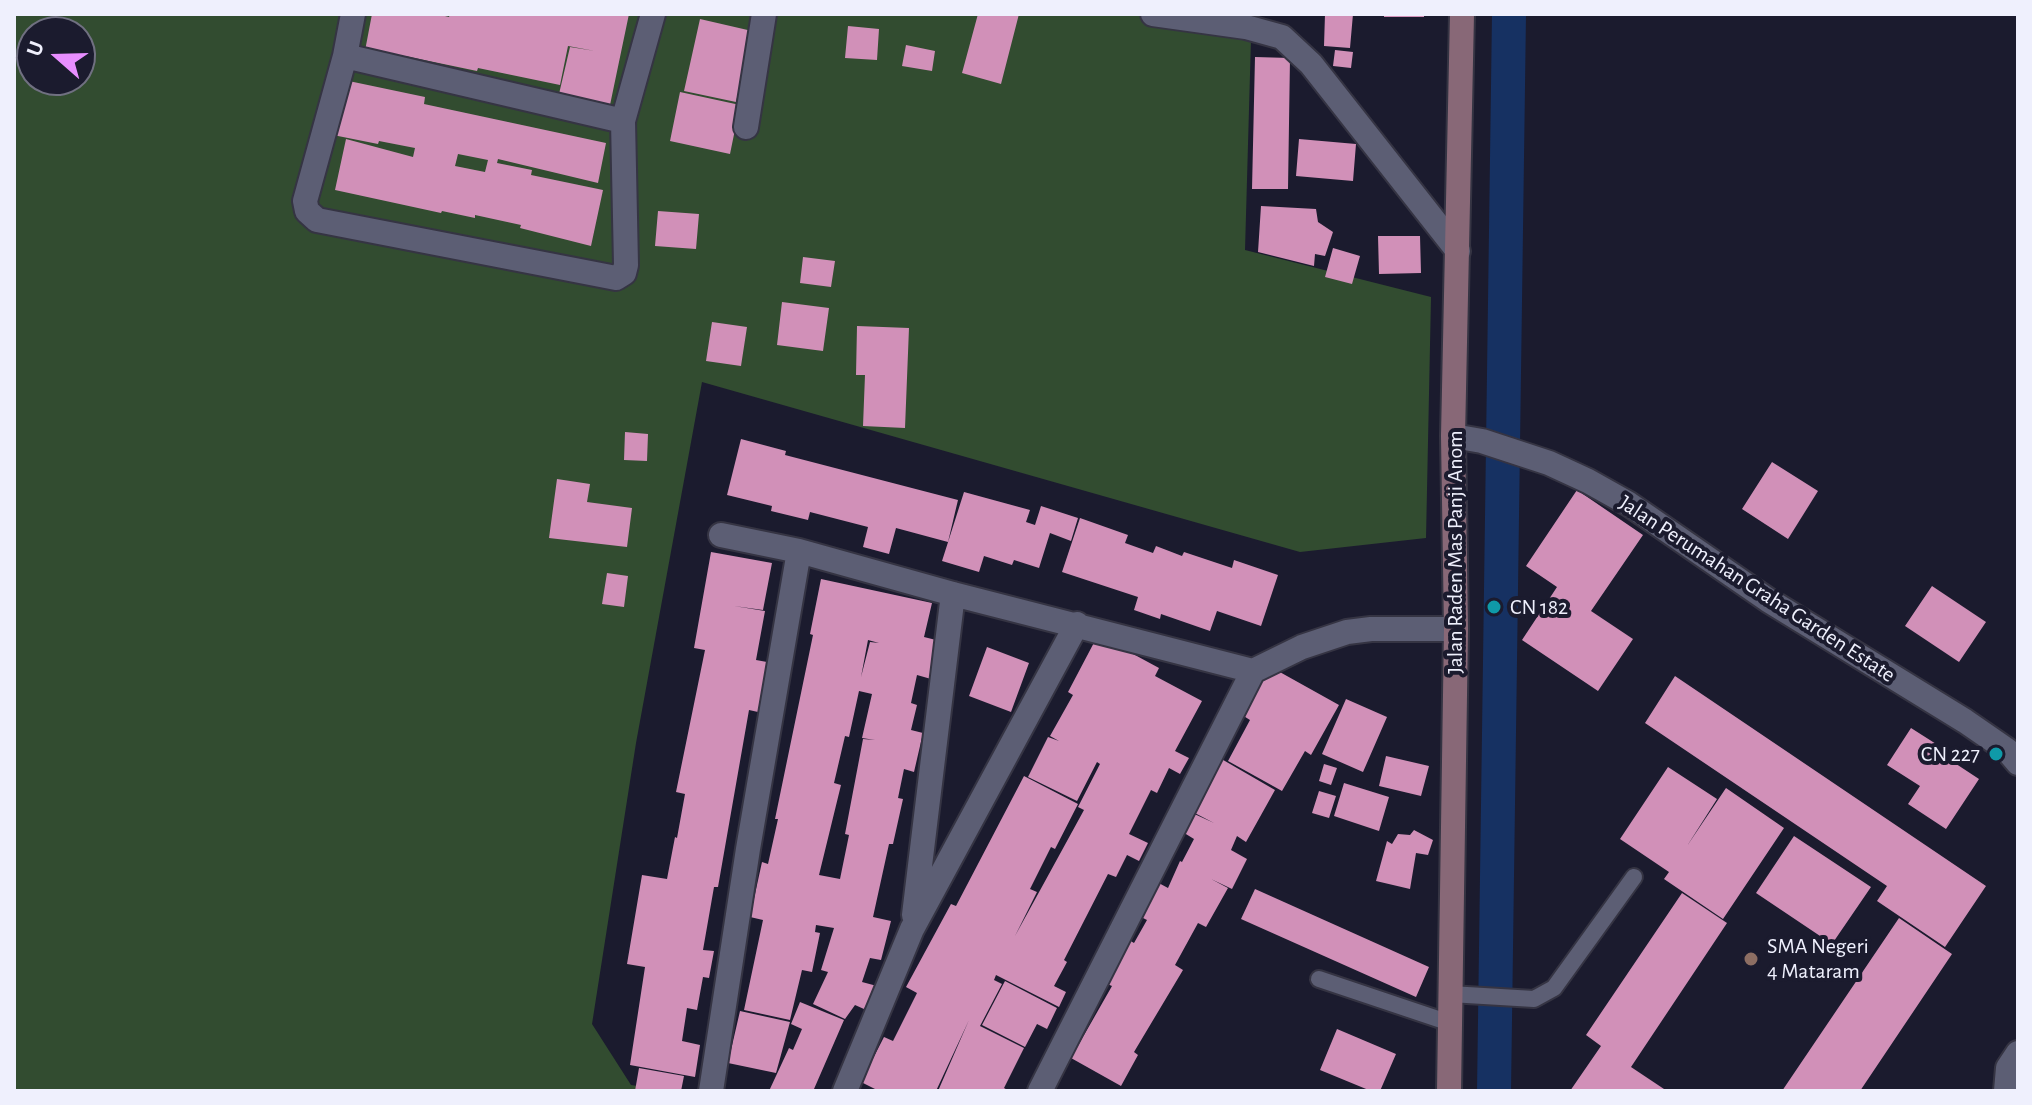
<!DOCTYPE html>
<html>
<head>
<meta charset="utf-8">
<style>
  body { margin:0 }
  #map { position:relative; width:2032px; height:1105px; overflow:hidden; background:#1b1b2e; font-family:"Alegreya Sans",sans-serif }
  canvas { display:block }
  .frame { position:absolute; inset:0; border:16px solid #eff0fd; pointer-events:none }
  .north { position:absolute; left:16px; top:16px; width:80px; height:80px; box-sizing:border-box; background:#1b1b2e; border:2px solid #707081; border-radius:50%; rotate:290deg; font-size:22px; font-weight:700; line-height:32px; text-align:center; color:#eff0fd }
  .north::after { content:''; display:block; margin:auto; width:28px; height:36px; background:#e88eff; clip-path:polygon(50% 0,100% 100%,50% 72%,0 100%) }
</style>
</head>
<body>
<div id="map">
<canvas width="2032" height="1105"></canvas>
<div class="frame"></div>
<div class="north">U</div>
</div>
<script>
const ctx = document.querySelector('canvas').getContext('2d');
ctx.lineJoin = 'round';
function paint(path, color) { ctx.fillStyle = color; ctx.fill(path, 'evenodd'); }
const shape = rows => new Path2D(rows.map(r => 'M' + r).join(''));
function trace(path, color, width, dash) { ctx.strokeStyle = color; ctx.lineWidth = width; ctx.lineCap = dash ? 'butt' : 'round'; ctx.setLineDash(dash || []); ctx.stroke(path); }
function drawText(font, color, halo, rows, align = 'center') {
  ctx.font = font + ' "Alegreya Sans",sans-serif'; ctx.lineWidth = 8; ctx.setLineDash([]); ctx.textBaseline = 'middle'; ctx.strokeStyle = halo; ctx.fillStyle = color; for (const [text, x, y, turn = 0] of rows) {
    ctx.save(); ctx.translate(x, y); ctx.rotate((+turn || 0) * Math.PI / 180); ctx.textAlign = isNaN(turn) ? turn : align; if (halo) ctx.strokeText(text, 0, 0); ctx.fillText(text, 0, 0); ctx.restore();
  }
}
paint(shape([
  [14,14,1153,14,1251,39,1245,250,1431,297,1426,538,1300,552,702,382,636,743,592,1024,631,1085,672,1091,14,1091],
  [32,32,80,32,80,80,32,80]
]), '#324c30');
trace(shape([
  [1494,1091,1509,14]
]), '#163162', 34);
paint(shape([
  [372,14,437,14,449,17,450,14,629,14,610,105,559,94,570,47,595,51,568,46,560,85,478,68,477,71,405,56,403,64,364,56],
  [978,14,1019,14,1001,84,962,73],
  [1325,14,1353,14,1350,48,1324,46],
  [1384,14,1424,14,1424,17,1384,17],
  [700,19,752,31,736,102,684,91],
  [848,26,879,29,877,60,845,58],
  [906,45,935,51,932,71,902,66],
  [1335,50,1353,52,1351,68,1333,66],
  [1255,57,1290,58,1288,189,1252,189],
  [344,80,425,97,424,104,606,143,598,183,498,159,497,163,532,170,531,175,603,190,591,246,520,228,521,225,475,215,475,218,442,211,441,213,335,190,346,139,413,157,415,148,379,141,378,144,333,135],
  [458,154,488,160,485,172,455,166],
  [680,92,740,105,730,154,670,141],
  [1299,139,1356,144,1353,181,1296,176],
  [1261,206,1316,209,1318,222,1333,232,1325,256,1315,254,1314,266,1258,252],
  [658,211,699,214,696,249,655,246],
  [1378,236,1420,236,1421,273,1379,274],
  [1333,248,1360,256,1352,284,1325,277],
  [803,257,835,261,831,287,800,283],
  [782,302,829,308,823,351,777,345],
  [712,322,747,327,741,366,706,361],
  [857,326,909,328,905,428,863,426,865,375,856,375],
  [625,432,648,434,647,461,624,460],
  [741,439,786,451,785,455,958,500,948,542,896,528,889,554,863,547,868,527,810,512,808,520,771,511,772,506,727,495],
  [1772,462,1818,491,1788,539,1742,509],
  [557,479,590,484,587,502,632,508,627,547,549,538],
  [1577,490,1643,535,1591,611,1633,639,1598,691,1522,640,1557,587,1526,566],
  [964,492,1030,510,1026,522,1035,525,1041,506,1078,518,1071,541,1050,533,1039,568,1014,560,1012,565,984,556,979,572,942,561],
  [1080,518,1128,535,1125,543,1153,553,1156,546,1182,556,1184,552,1232,568,1234,560,1278,575,1261,626,1217,611,1210,631,1161,614,1160,619,1134,610,1138,597,1062,572],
  [711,552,772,563,763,610,734,606,765,611,756,660,767,662,758,712,749,710,718,887,714,887,703,950,714,951,709,978,703,977,697,1010,687,1008,682,1041,700,1045,695,1077,630,1065,645,967,627,964,642,875,667,879,675,837,677,838,685,794,676,792,705,650,694,648],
  [607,573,628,576,624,607,602,604],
  [821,579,932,603,924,637,940,641,931,679,917,675,911,703,917,705,911,730,923,733,914,772,904,769,898,798,903,799,893,844,889,844,873,917,891,921,881,960,870,958,862,982,877,986,864,1009,855,1005,845,1019,813,1004,828,972,821,970,834,928,816,925,815,932,820,933,812,972,802,970,790,1020,744,1010,763,920,750,917,762,862,768,864,778,819,775,819,813,635,810,634],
  [868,640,879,643,870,642,861,677],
  [859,691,872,694,862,738,875,740,863,739,845,834,849,835,840,879,819,875,841,785,834,783,845,736,849,737],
  [1932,586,1986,622,1959,662,1905,626],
  [1098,635,1159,668,1155,676,1202,701,1175,751,1189,758,1180,774,1169,768,1157,793,1151,790,1129,834,1148,843,1139,861,1127,855,1116,877,1108,874,1064,960,1067,962,1054,986,1066,992,1059,1007,996,975,994,980,1002,984,980,1026,1024,1048,1004,1088,1009,1091,938,1091,969,1020,936,1091,879,1091,861,1082,884,1037,893,1041,917,993,906,987,951,904,956,906,1024,776,1078,804,1055,849,1051,847,1030,889,1037,892,1015,936,1084,810,1078,807,1100,764,1097,762,1077,801,1028,777,1048,737,1059,741,1050,736,1073,695,1068,692],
  [987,647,1029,663,1011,712,969,696],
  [1269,666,1339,705,1311,755,1305,751,1282,791,1228,761,1250,720,1242,715],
  [1675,676,1986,886,1945,947,1877,901,1887,886,1645,723],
  [1346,699,1387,717,1363,772,1322,754],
  [1911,728,1944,749,1941,754,1979,779,1946,829,1908,804,1920,786,1887,765],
  [1386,756,1429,766,1421,796,1379,786],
  [1218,757,1275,790,1246,842,1237,836,1231,850,1247,859,1232,889,1211,879,1228,888,1206,927,1198,923,1175,965,1183,970,1134,1052,1138,1055,1121,1086,1071,1058,1112,986,1105,983,1129,940,1134,943,1147,920,1137,915,1155,881,1168,888,1180,861,1182,862,1194,839,1181,831,1190,812,1214,823,1189,810],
  [1324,764,1337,768,1331,785,1319,781],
  [1668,767,1717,799,1687,846,1726,788,1784,828,1723,919,1664,879,1669,872,1620,839],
  [1344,783,1389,797,1379,831,1334,816],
  [1319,791,1336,796,1329,818,1312,813],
  [1414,830,1433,840,1428,855,1416,853,1410,889,1376,881,1387,841,1392,844,1398,834,1410,835],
  [1794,836,1871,887,1832,944,1756,893],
  [1255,889,1429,967,1416,997,1241,919],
  [1682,893,1727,923,1631,1067,1667,1091,1570,1091,1601,1046,1586,1035],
  [1899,918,1952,954,1860,1091,1782,1091],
  [1005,981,1057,1008,1047,1029,1037,1024,1025,1047,982,1025],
  [800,1002,844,1020,814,1089,820,1091,769,1091,789,1048,793,1050,802,1029,791,1024],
  [740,1011,790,1022,776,1073,728,1063],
  [1337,1029,1396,1054,1380,1091,1371,1091,1320,1070],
  [639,1068,684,1076,681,1091,635,1091]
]), '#d190b8');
const lane = shape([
  [1319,979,1450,1023],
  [1450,994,1534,999,1554,988,1634,877]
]);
const street = shape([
  [353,14,345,56,305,201,307,211,317,220,616,278,624,273,626,265,623,121,653,14],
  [1153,14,1246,27,1282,37,1311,64,1458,251],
  [345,56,623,121],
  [746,127,764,14],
  [1453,436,1482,441,1549,463,1588,481,1629,504,1768,600,1965,721,2007,750,2018,763],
  [721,535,799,551,953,594,1253,671],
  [914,915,953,594],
  [711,1091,748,849,799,551],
  [845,1091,912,929,1077,624],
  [1040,1091,1253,671,1302,647,1347,632,1371,629,1456,629],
  [2006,1091,2008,1068,2018,1053]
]);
const secondary = shape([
  [1449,1091,1456,629,1453,436,1462,14]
]);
trace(lane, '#353443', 20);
trace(street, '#353443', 28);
trace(secondary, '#353443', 28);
trace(lane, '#5c5e74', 16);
trace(street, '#5c5e74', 24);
trace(secondary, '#886877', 24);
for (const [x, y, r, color] of [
  [1494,607,8,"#0f9aa8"],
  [1996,754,8,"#0f9aa8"],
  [1751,959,8,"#8d6e63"]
]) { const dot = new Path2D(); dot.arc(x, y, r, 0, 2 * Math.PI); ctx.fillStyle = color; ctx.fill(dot); trace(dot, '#1b1b2e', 3); }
drawText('22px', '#eff0fd', '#1b1b2e', [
  ["Jalan Raden Mas Panji Anom",1455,552,-90],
  ["Jalan Perumahan Graha Garden Estate",1757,589,33]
]);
drawText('22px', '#eff0fd', '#1b1b2e', [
  ["CN 182",1510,607],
  ["CN 227",1980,754,"right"],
  ["SMA Negeri",1767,946],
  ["4 Mataram",1767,971]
], 'left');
</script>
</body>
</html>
